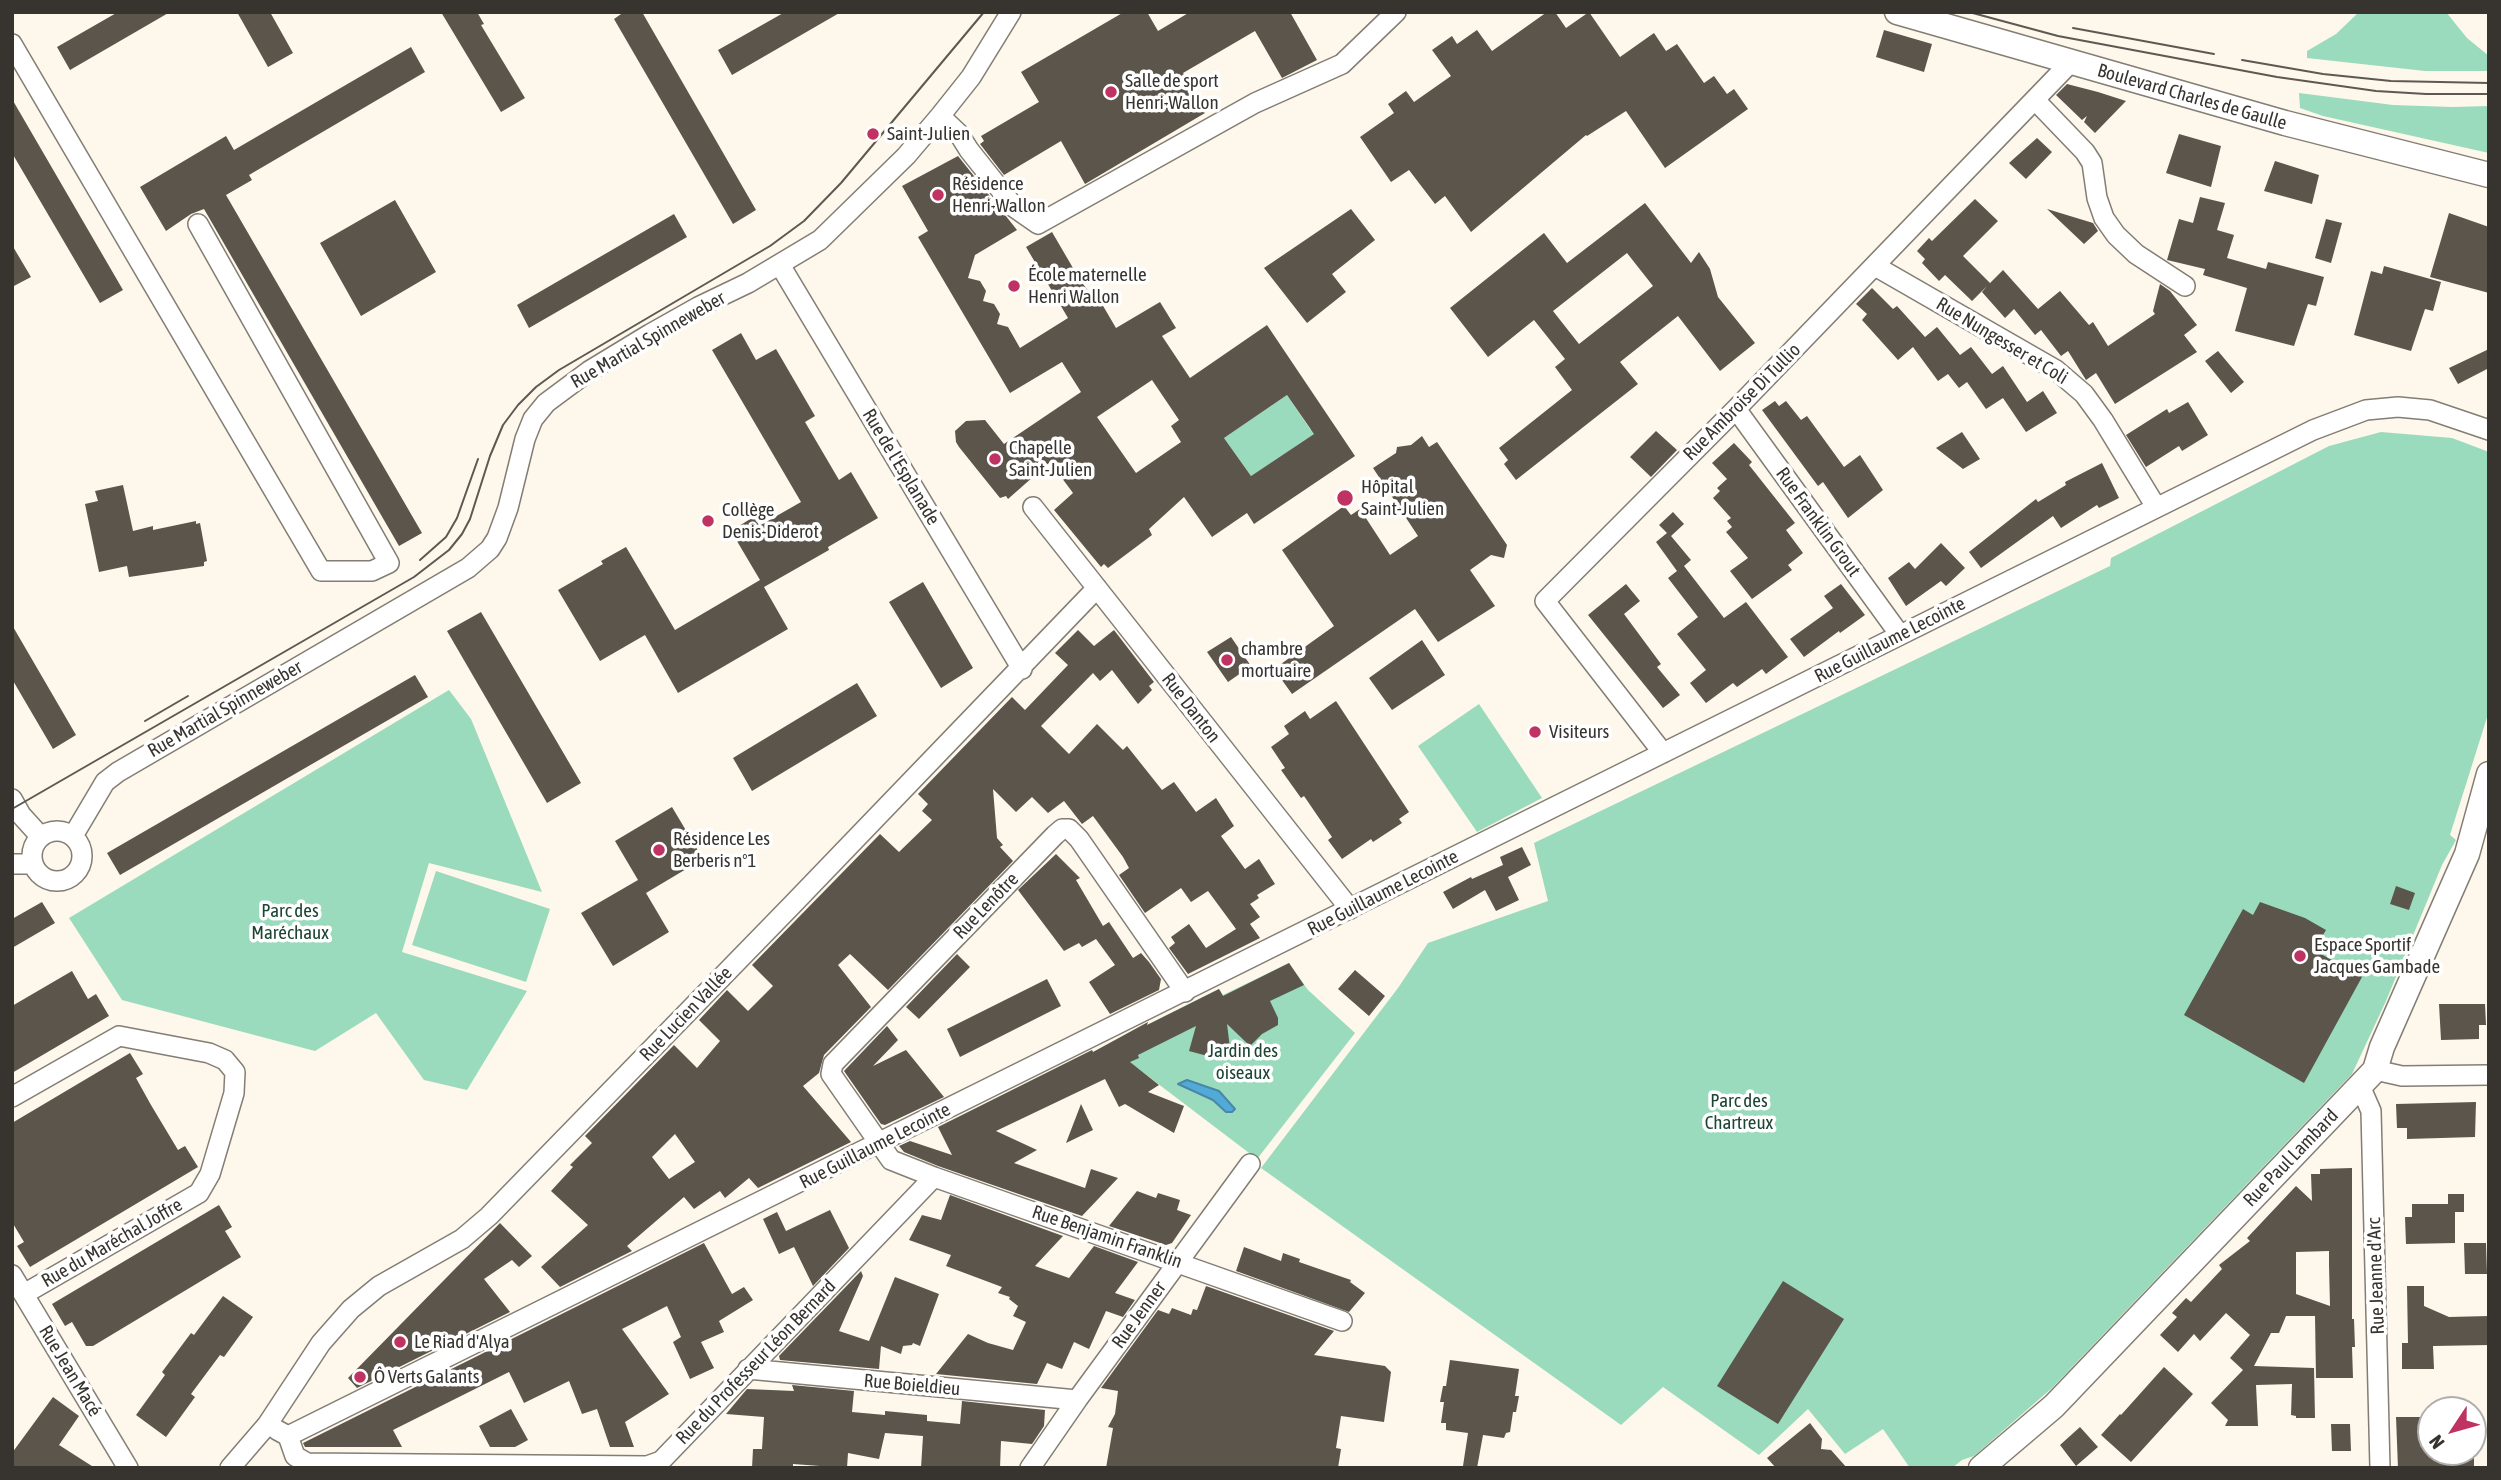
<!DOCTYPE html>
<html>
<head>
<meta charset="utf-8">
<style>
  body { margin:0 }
  #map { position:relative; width:2501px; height:1480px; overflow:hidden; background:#fef7eb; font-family:"Asap Condensed",sans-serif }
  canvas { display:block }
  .frame { position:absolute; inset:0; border:14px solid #373430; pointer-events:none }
  .north { position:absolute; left:2417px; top:1396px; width:70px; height:70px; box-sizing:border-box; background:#fff; border:2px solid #afaeac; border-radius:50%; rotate:234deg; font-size:19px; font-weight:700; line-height:28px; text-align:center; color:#373430 }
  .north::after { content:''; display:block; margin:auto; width:24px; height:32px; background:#bf3262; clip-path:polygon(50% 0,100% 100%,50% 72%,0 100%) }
</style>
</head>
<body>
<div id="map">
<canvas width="2501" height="1480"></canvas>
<div class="frame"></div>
<div class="north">N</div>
</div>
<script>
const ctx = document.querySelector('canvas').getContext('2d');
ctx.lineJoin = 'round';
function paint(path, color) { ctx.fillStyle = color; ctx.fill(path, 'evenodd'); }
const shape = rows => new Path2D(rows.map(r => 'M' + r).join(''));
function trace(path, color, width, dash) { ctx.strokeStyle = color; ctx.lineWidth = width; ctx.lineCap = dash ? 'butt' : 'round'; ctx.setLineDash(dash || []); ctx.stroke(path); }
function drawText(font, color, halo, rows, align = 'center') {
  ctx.font = font + ' "Asap Condensed",sans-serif'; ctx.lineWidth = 7; ctx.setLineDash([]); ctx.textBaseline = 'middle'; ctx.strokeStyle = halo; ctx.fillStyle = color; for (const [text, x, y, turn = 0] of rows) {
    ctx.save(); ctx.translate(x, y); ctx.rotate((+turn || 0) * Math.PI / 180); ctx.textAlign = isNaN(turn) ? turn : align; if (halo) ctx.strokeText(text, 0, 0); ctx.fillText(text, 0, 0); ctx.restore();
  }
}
paint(shape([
  [2359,12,2446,12,2467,38,2489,56,2489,71,2425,71,2307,58,2307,51,2336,34],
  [2299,93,2393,105,2452,107,2489,106,2489,153,2323,116,2300,108],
  [1287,395,1310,429,1317,432,1251,476,1224,438],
  [2381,432,2452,438,2489,452,2489,711,2450,835,2456,840,2442,865,2386,1001,2352,1074,2052,1388,1974,1456,1962,1460,1952,1468,1910,1468,1883,1429,1845,1454,1808,1409,1759,1455,1663,1387,1621,1425,1261,1168,1398,988,1428,943,1548,901,1534,843,2110,566,2111,558,2329,446],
  [449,690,471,719,542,892,429,863,402,952,527,991,467,1090,424,1080,376,1013,315,1051,122,1000,69,918],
  [1479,704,1542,798,1477,832,1418,746],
  [436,871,550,909,526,982,412,945],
  [1289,963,1308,990,1355,1033,1257,1159,1107,1045,1219,989,1223,995]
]), '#99dbbc');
const water = shape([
  [1187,1080,1219,1091,1235,1109,1232,1112,1226,1112,1213,1100,1178,1084,1187,1080]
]);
paint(water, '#51aad8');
trace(water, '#4987a6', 2);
paint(shape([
  [118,12,170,12,70,70,57,47],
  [237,12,270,12,293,53,268,67],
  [441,12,477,12,484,24,481,25,525,98,501,112],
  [624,12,642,12,756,210,733,224,614,19],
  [785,12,841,12,732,75,718,50],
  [1124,12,1147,12,1158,31,1190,12,1290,12,1317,60,1282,78,1255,31,1183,73,1205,113,1085,184,1061,141,1004,175,980,144,984,141,981,136,1039,102,1021,72],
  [1547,12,1555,12,1566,28,1589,12,1620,57,1654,33,1666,51,1677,44,1704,83,1714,76,1727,94,1734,89,1748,109,1665,168,1626,111,1587,136,1586,135,1471,232,1445,196,1435,204,1409,170,1391,182,1360,137,1394,113,1388,104,1406,91,1414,102,1451,76,1432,50,1452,36,1457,44,1477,30,1492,51],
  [1884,30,1932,44,1924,72,1876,57],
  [411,47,425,72,249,175,252,180,226,195,422,533,399,546,204,209,191,214,166,231,140,187,226,136,234,150],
  [2067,84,2098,92,2126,101,2095,133,2084,122,2087,116,2082,120,2056,95],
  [12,99,123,290,100,303,12,153],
  [2179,134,2221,146,2211,187,2166,173],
  [2037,138,2052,152,2026,179,2009,163],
  [958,156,1017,230,975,255,968,278,980,281,986,291,983,301,994,304,1000,314,997,324,1008,327,1020,348,1068,318,1026,247,1052,232,1080,280,1096,301,1099,299,1116,328,1160,302,1176,328,1162,336,1190,378,1267,325,1355,456,1254,524,1247,513,1212,537,1184,497,1149,529,1152,535,1108,568,1104,564,1101,567,1054,510,1073,493,1050,462,1008,499,1006,496,1000,498,959,447,956,442,955,431,966,421,985,420,1004,444,1081,392,1062,362,1010,393,918,237,928,231,902,186],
  [1152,380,1179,420,1171,426,1181,442,1136,473,1097,417],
  [1287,395,1314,434,1251,476,1224,438],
  [2275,161,2319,175,2312,204,2264,191],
  [2200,197,2225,203,2217,230,2234,235,2227,258,2266,269,2268,262,2324,277,2316,306,2308,304,2294,346,2235,331,2247,288,2203,275,2205,269,2167,260,2179,219,2193,223],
  [1975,199,1998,221,1963,256,1990,283,2003,270,2038,309,2060,291,2089,325,2093,322,2108,346,2155,314,2153,311,2160,284,2170,291,2197,325,2184,335,2197,352,2115,404,2096,373,2086,380,2068,351,2061,356,2041,330,2035,335,2014,309,2005,318,1982,292,1987,286,1972,301,1945,275,1939,281,1922,263,1925,259,1917,251,1929,238,1932,241],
  [395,200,436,272,361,316,320,243],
  [1645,203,1691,263,1699,252,1710,269,1718,297,1755,343,1720,371,1678,316,1620,362,1638,384,1516,480,1504,464,1508,460,1499,448,1572,390,1555,367,1565,359,1534,320,1488,357,1450,308,1544,233,1567,263],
  [1627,253,1653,286,1579,344,1553,311],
  [1351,209,1375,240,1332,274,1346,292,1307,323,1264,268],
  [2047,209,2093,223,2098,231,2084,244],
  [2449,213,2489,227,2489,293,2430,277],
  [674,214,687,237,529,328,517,305],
  [2326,219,2342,223,2331,263,2315,258],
  [12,245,31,277,12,287],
  [2384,266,2441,282,2433,311,2425,309,2411,351,2354,335,2371,271,2382,274],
  [1872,288,1893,309,1897,306,1925,337,1937,327,1960,355,1971,347,1992,374,2003,366,2027,402,2043,391,2057,413,2026,432,2003,398,1986,409,1967,382,1959,388,1948,374,1938,381,1913,347,1898,360,1862,320,1867,314,1856,304],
  [741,333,756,360,776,349,815,416,805,422,839,480,851,472,878,518,828,547,829,550,764,587,788,629,678,693,645,635,600,661,558,590,603,564,601,561,626,547,675,630,760,580,731,531,755,516,759,526,801,502,712,350],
  [2489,349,2489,368,2458,384,2449,368],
  [2218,351,2244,382,2231,393,2205,361],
  [1775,401,1779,406,1786,401,1801,420,1807,416,1844,467,1860,455,1883,490,1848,518,1823,482,1818,486,1762,410],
  [2188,402,2208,435,2182,451,2179,446,2146,467,2126,435,2167,409,2169,413],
  [1656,431,1677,450,1651,477,1630,457],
  [1962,432,1980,459,1963,469,1936,448],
  [1422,436,1429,447,1437,442,1507,545,1504,558,1491,555,1470,570,1495,606,1438,642,1415,609,1292,694,1274,669,1334,626,1282,550,1344,506,1351,515,1360,509,1390,555,1418,536,1373,468,1396,453,1397,447,1411,445],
  [1734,443,1752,462,1749,465,1795,523,1786,530,1803,553,1788,565,1792,570,1752,599,1730,571,1748,558,1726,532,1732,527,1727,521,1731,518,1713,498,1720,491,1717,488,1727,479,1712,463],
  [2102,463,2119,498,2099,508,2097,505,2061,528,2053,516,1981,568,1969,552,2036,499,2038,502,2066,485,2065,482],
  [123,485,133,531,153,526,153,530,196,521,196,524,200,523,207,561,204,562,204,566,129,577,127,566,99,572,85,504,98,501,95,491],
  [1673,512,1684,524,1671,536,1691,560,1684,566,1724,618,1746,602,1788,657,1766,674,1762,669,1737,687,1733,683,1706,703,1690,683,1706,670,1677,634,1698,617,1668,578,1677,571,1656,542,1667,533,1659,525],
  [1941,543,1965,568,1946,586,1941,581,1906,606,1888,578,1909,562,1915,569],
  [923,582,973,668,941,688,889,602],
  [1626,584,1640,601,1624,614,1661,664,1657,667,1680,695,1663,708,1588,615],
  [1841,584,1865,615,1840,633,1839,631,1804,657,1790,639,1833,608,1824,596],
  [481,612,581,783,547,803,447,631],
  [12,625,76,735,53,749,12,679],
  [1078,630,1094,646,1114,630,1154,682,1149,686,1152,690,1138,704,1112,670,1100,681,1093,673,1041,726,1069,754,1097,724,1123,750,1127,746,1162,790,1174,782,1196,812,1216,798,1234,826,1221,836,1245,869,1259,859,1275,884,1257,895,1259,898,1250,904,1260,917,1250,924,1260,938,1188,974,1169,948,1175,943,1171,937,1189,924,1206,948,1236,929,1208,891,1191,902,1181,888,1145,913,1119,875,1129,868,1123,857,1093,816,1082,824,1064,801,1048,813,1032,797,1016,812,993,789,997,838,1003,845,1000,847,1013,861,888,990,850,954,838,965,871,1007,824,1055,819,1073,803,1086,851,1142,758,1188,749,1178,725,1198,720,1191,694,1209,684,1197,627,1246,632,1251,560,1287,541,1267,588,1225,551,1191,573,1167,570,1165,592,1143,585,1136,674,1045,697,1068,720,1041,699,1020,727,990,748,1011,773,986,752,965,880,834,899,852,932,820,922,811,928,804,918,794,1012,697,1025,710,1068,665,1055,653],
  [675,1134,695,1162,669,1179,652,1157],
  [1231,637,1251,666,1228,682,1207,652],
  [1422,640,1445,675,1392,710,1369,678],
  [415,675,428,697,120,875,107,853],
  [857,683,877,716,752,791,733,758],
  [1336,701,1409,812,1399,819,1402,823,1373,842,1371,839,1342,859,1328,840,1332,837,1304,796,1301,798,1281,770,1285,768,1271,747,1289,734,1284,726,1305,711,1310,719],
  [672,807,703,859,646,893,669,932,613,966,581,913,638,880,615,841],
  [1522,847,1531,865,1508,877,1519,900,1496,911,1485,890,1453,909,1443,892,1471,877,1472,879,1503,865,1500,857],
  [1056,854,1080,878,1076,880,1103,926,1109,922,1133,958,1141,953,1149,962,1161,979,1159,990,1110,1014,1089,982,1115,965,1096,939,1082,947,1079,943,1064,951,1018,890],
  [2396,886,2415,893,2409,910,2390,904],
  [42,902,55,923,12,948,12,919],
  [2260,902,2305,918,2326,930,2314,950,2362,977,2304,1083,2184,1015,2243,909,2253,915],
  [957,954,970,967,919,1019,906,1007],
  [1289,963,1304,985,1270,1001,1278,1018,1278,1025,1262,1034,1250,1046,1227,1024,1231,1056,1215,1058,1189,1051,1196,1026,1138,1055,1139,1058,1130,1062,1159,1085,1148,1092,1184,1106,1174,1133,1125,1104,1119,1107,1105,1079,996,1131,1037,1150,1014,1163,1085,1188,1091,1169,1118,1178,1082,1216,938,1166,904,1152,899,1146,910,1141,952,1155,938,1127,1092,1050,1093,1052,1148,1022,1147,1025,1219,989,1223,996],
  [1355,970,1385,996,1369,1016,1338,989],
  [72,971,88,999,96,994,109,1016,12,1073,12,1006],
  [1047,979,1061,1006,960,1057,947,1029],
  [2439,1004,2485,1004,2486,1025,2479,1025,2479,1039,2441,1040],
  [887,1026,898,1040,873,1066,906,1050,944,1097,885,1125,881,1124,844,1071],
  [130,1053,143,1074,136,1078,151,1105,178,1150,185,1146,198,1167,30,1267,17,1246,24,1242,12,1222,12,1123],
  [2476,1102,2475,1137,2407,1139,2407,1128,2397,1128,2396,1104],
  [1081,1104,1093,1130,1066,1143],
  [2352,1168,2352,1319,2354,1319,2355,1347,2352,1347,2353,1378,2316,1378,2315,1316,2286,1316,2279,1333,2271,1333,2254,1366,2314,1368,2315,1418,2296,1418,2296,1416,2291,1415,2292,1384,2256,1385,2258,1426,2225,1426,2228,1420,2211,1403,2243,1370,2230,1358,2250,1335,2226,1313,2200,1341,2194,1334,2178,1352,2160,1335,2177,1317,2172,1313,2186,1298,2191,1302,2222,1269,2219,1265,2250,1241,2247,1238,2296,1186,2312,1201,2311,1174,2320,1174,2320,1169],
  [2329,1251,2329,1265,2330,1306,2296,1294,2296,1252],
  [1137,1191,1156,1198,1158,1193,1180,1200,1177,1210,1191,1215,1172,1243,1166,1245,1109,1226],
  [2448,1194,2464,1194,2464,1212,2455,1212,2455,1243,2406,1244,2405,1217,2412,1217,2412,1204,2448,1204],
  [950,1195,1063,1236,1035,1266,1069,1278,1094,1246,1138,1262,1115,1293,1135,1300,1123,1317,1106,1311,1089,1349,1074,1342,1062,1369,1047,1363,1037,1384,936,1374,968,1334,988,1343,1013,1350,1026,1322,1013,1316,1018,1306,1009,1299,1010,1297,998,1293,1002,1287,946,1266,951,1255,909,1240,922,1215,941,1220],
  [219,1205,232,1227,225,1231,241,1257,93,1346,86,1346,72,1322,65,1326,52,1304],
  [830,1210,849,1248,813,1286,794,1247,779,1254,763,1219,777,1212,786,1231],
  [500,1223,532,1256,519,1267,512,1260,484,1279,510,1312,357,1388,348,1378],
  [704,1243,732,1294,744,1287,753,1300,719,1321,724,1332,701,1342,714,1368,690,1379,673,1342,681,1337,667,1306,622,1329,669,1394,625,1422,634,1447,610,1447,597,1409,582,1414,569,1381,524,1403,509,1372,393,1430,402,1447,305,1447,303,1443],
  [2464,1243,2486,1243,2487,1274,2465,1274],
  [1244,1247,1281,1261,1283,1253,1300,1259,1299,1262,1351,1280,1350,1282,1365,1293,1349,1312,1236,1271],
  [861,1271,863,1276,839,1331,869,1341,895,1277,939,1294,920,1346,913,1343,912,1345,903,1346,901,1354,881,1346,879,1369,780,1360,779,1356],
  [1783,1281,1844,1319,1778,1424,1717,1386],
  [1206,1286,1334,1331,1314,1355,1385,1366,1391,1372,1384,1422,1341,1416,1336,1448,1341,1449,1338,1468,1106,1468,1113,1428,1108,1427,1115,1414,1118,1391,1101,1388,1158,1310,1169,1314,1172,1308,1191,1315,1193,1309,1197,1310],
  [2407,1286,2424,1286,2424,1306,2449,1317,2489,1316,2489,1345,2433,1346,2434,1369,2402,1369,2402,1343,2408,1343],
  [223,1296,253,1317,224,1357,220,1355,191,1394,195,1397,166,1437,136,1415,165,1375,162,1372,191,1333,194,1335],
  [1450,1360,1519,1369,1515,1396,1519,1396,1516,1412,1513,1412,1510,1432,1506,1433,1504,1438,1483,1435,1477,1468,1463,1466,1468,1433,1446,1430,1446,1423,1441,1423,1444,1402,1440,1402,1443,1386,1446,1386],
  [2164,1367,2193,1394,2131,1462,2101,1435,2120,1414,2121,1415],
  [792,1385,854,1391,852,1412,885,1415,885,1411,927,1415,927,1421,960,1424,962,1401,1045,1410,1044,1426,1032,1444,1001,1441,1000,1468,921,1468,923,1436,885,1433,879,1459,848,1453,847,1468,793,1464,793,1468,752,1468,753,1449,762,1449,764,1417,726,1414,747,1389,794,1391],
  [53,1397,79,1416,59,1445,95,1468,12,1468,12,1453],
  [511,1409,528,1440,515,1447,490,1447,479,1426],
  [2396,1417,2425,1417,2425,1420,2431,1420,2431,1452,2474,1452,2474,1468,2398,1468],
  [1810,1423,1822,1439,1821,1449,1831,1450,1847,1468,1776,1468,1767,1458],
  [2331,1424,2350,1424,2351,1451,2332,1451],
  [2080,1427,2098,1447,2076,1466,2060,1445]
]), '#5b554c');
const minor = shape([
  [12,44,321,571,372,571,389,563,198,224],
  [2035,100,2085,152,2092,163,2097,198,2104,218,2116,235,2136,254,2185,286],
  [940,116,959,134,969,150,1015,208,1038,224,1255,103,1342,64,1396,12],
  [780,265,1022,669],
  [1875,266,2056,370,2084,394,2103,420,2156,507],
  [1736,409,1900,635],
  [1033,507,1350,909],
  [1663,753,1545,601,1736,409,2070,63],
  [12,799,21,815,41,837],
  '32 856a25 25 0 1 1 50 0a25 25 0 1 1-50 0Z',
  [73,836,105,782,118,772,468,568,490,549,497,538,508,508,525,439,533,419,546,403,589,371,650,334,698,307,748,283,820,240,906,156,940,116,971,77,1011,12],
  [12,864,33,864],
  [1185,992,1079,839,1069,829,1062,829,1055,835,833,1064,831,1074,891,1160,934,1177,1342,1321],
  [2375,1070,2402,1076,2489,1075],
  [2360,1086,2371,1111,2380,1468],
  [12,1097,119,1036,209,1053,225,1060,235,1072,234,1093,210,1174,199,1193,24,1294],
  [12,1275,128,1468],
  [748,1369,1077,1400],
  [277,1430,288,1436,295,1456,307,1463,647,1466,661,1461,934,1177],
  [288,1436,2313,430,2366,410,2398,407,2430,410,2489,430],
  [230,1468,267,1425,321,1343,351,1309,379,1286,462,1239,489,1216,793,904,1097,588],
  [1030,1468,1077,1400,1250,1164]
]);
const tertiary = shape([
  [1897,12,2285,123,2489,175],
  [1981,1468,2054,1406,2375,1070,2382,1047,2467,854,2489,774]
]);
trace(minor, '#837d73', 22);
trace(tertiary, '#837d73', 27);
trace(minor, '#fff', 19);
trace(tertiary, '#fff', 24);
trace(shape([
  [1969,12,2058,36,2277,77,2376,91,2426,94,2489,94],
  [2073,28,2214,54],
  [2242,60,2323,74,2391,81,2489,83],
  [420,560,446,537,457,518,478,459],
  [145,721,188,696],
  [12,809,414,577,449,550,462,534,470,519,490,456,503,425,518,405,536,387,559,370,770,246,804,221,841,183,984,12]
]), '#5c5953', 2);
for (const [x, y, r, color] of [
  [1111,92,7,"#bf3262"],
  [873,134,7,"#bf3262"],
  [938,195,7,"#bf3262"],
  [1014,286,7,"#bf3262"],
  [995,459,7,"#bf3262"],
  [1345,498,9,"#bf3262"],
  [708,521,7,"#bf3262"],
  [1227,660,7,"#bf3262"],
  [1535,732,7,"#bf3262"],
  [659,850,7,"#bf3262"],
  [2300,956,7,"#bf3262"],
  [400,1342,7,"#bf3262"],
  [360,1377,7,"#bf3262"]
]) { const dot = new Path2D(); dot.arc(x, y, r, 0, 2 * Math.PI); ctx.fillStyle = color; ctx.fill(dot); trace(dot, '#fff', 2.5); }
drawText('19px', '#373430', '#fff', [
  ["Salle de sport",1125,81],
  ["Henri-Wallon",1125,103],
  ["Saint-Julien",887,134],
  ["Résidence",952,184],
  ["Henri-Wallon",952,206],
  ["École maternelle",1028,275],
  ["Henri Wallon",1028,297],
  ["Chapelle",1009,448],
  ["Saint-Julien",1009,470],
  ["Hôpital",1361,487],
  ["Saint-Julien",1361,509],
  ["Collège",722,510],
  ["Denis-Diderot",722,532],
  ["chambre",1241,649],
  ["mortuaire",1241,671],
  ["Visiteurs",1549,732],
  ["Résidence Les",673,839],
  ["Berberis n°1",673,861],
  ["Espace Sportif",2314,945],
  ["Jacques Gambade",2314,967],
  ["Le Riad d'Alya",414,1342],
  ["Ô Verts Galants",374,1377]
], 'left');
drawText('19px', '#373430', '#fff', [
  ["Boulevard Charles de Gaulle",2192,97,16],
  ["Rue Martial Spinneweber",648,340,-30],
  ["Rue Nungesser et Coli",2002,341,31],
  ["Rue Ambroise Di Tullio",1742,402,-45],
  ["Rue de l'Esplanade",901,467,59],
  ["Rue Franklin Grout",1818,522,54],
  ["Rue Guillaume Lecointe",1890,640,-27],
  ["Rue Danton",1191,708,52],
  ["Rue Martial Spinneweber",225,709,-30],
  ["Rue Guillaume Lecointe",1383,893,-27],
  ["Rue Lenôtre",986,906,-46],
  ["Rue Lucien Vallée",686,1014,-46],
  ["Rue Guillaume Lecointe",875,1146,-27],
  ["Rue Paul Lambard",2291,1158,-46],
  ["Rue Benjamin Franklin",1107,1237,19],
  ["Rue du Maréchal Joffre",112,1243,-30],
  ["Rue Jeanne d'Arc",2376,1276,-92],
  ["Rue Jenner",1139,1315,-54],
  ["Rue du Professeur Léon Bernard",756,1362,-46],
  ["Rue Jean Macé",70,1371,59],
  ["Rue Boieldieu",912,1385,5]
]);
drawText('19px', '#1c4534', '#fff', [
  ["Parc des",290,911],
  ["Maréchaux",290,933],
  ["Jardin des",1243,1051],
  ["oiseaux",1243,1073],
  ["Parc des",1739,1101],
  ["Chartreux",1739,1123]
]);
</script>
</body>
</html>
